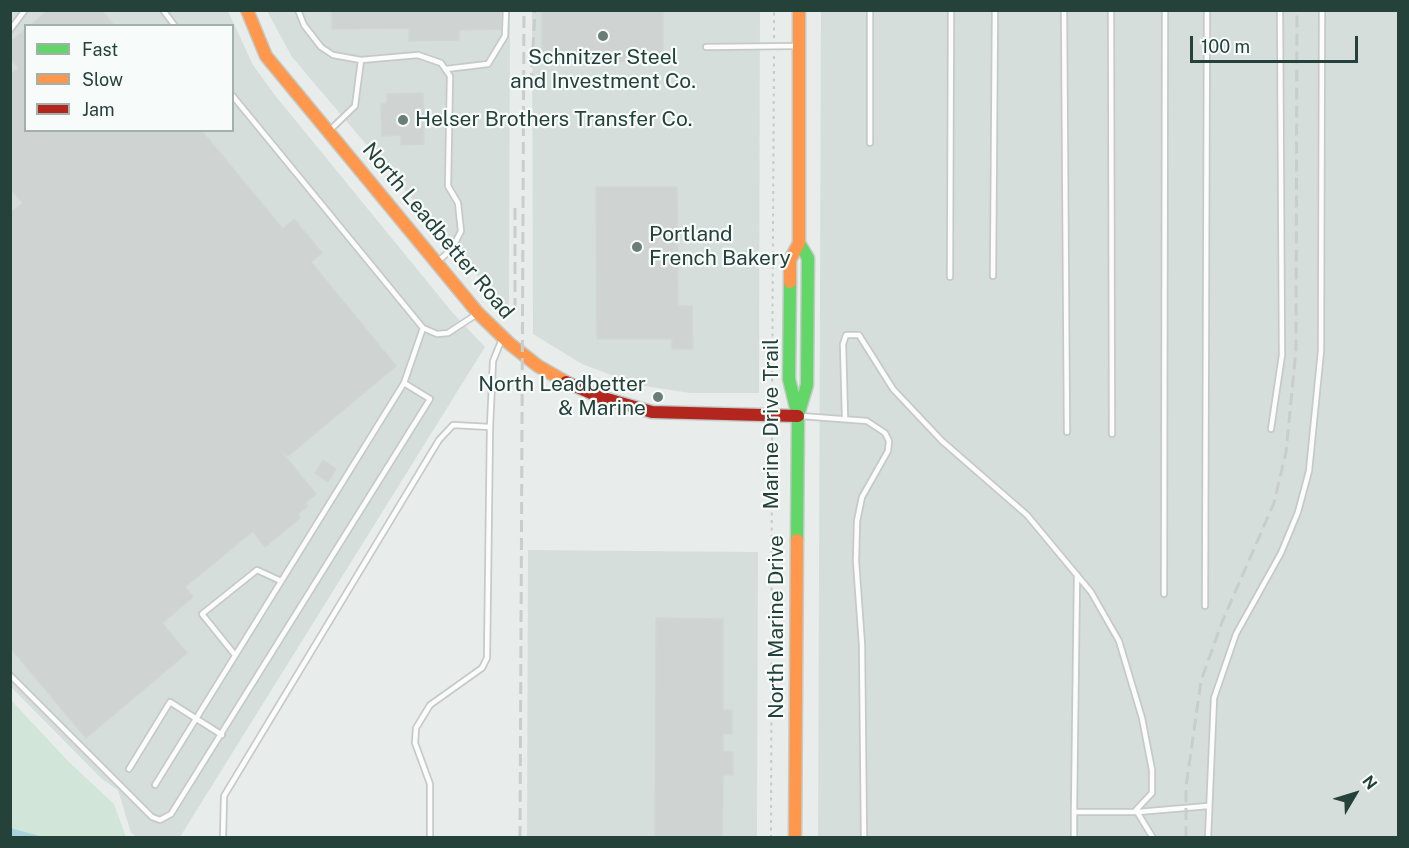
<!DOCTYPE html>
<html>
<head>
<meta charset="utf-8">
<style>
  body { margin:0 }
  #map { position:relative; width:1409px; height:848px; overflow:hidden; background:#e8edeb; font-family:"Public Sans",sans-serif }
  canvas { display:block }
  .frame { position:absolute; inset:0; border:12px solid #24423a; pointer-events:none }
  .legend { position:absolute; left:24px; top:24px; width:210px; height:108px; box-sizing:border-box; background:#f7fbf9; border:2px solid #a3b1ad; margin:0; padding:8px 10px; list-style:none; font-size:18px; color:#24423a }
  .legend li { display:flex; align-items:center; gap:12px; height:30px }
  .legend b { width:30px; border:2px solid #a3b1ad }
  .north { position:absolute; left:1325px; top:764px; width:60px; height:60px; -webkit-text-stroke:4px #f7fbf9; paint-order:stroke; rotate:52deg; font-size:16px; font-weight:700; line-height:24px; text-align:center; color:#24423a }
  .north::after { content:''; display:block; margin:auto; width:21px; height:27px; background:#24423a; clip-path:polygon(50% 0,100% 100%,50% 72%,0 100%) }
  .scale { position:absolute; left:1190px; top:36px; width:168px; height:27px; box-sizing:border-box; border:3px solid #24423a; border-top:0; padding-left:8px; font-size:18px; line-height:21px; white-space:nowrap; color:#24423a; -webkit-text-stroke:4px #f7fbf9; paint-order:stroke }
</style>
</head>
<body>
<div id="map">
<canvas width="1409" height="848"></canvas>
<div class="frame"></div>
<ul class="legend">
<li><b style="height:8px;background:#63d668"></b>Fast</li>
<li><b style="height:8px;background:#ff974d"></b>Slow</li>
<li><b style="height:8px;background:#b3261e"></b>Jam</li>
</ul>
<div class="north">N</div>
<div class="scale">100 m</div>
</div>
<script>
const ctx = document.querySelector('canvas').getContext('2d');
ctx.lineJoin = 'round';
function paint(path, color) { ctx.fillStyle = color; ctx.fill(path, 'evenodd'); }
const shape = rows => new Path2D(rows.map(r => 'M' + r).join(''));
function trace(path, color, width, dash) { ctx.strokeStyle = color; ctx.lineWidth = width; ctx.lineCap = dash ? 'butt' : 'round'; ctx.setLineDash(dash || []); ctx.stroke(path); }
function drawText(font, color, halo, rows, align = 'center') {
  ctx.font = font + ' "Public Sans",sans-serif'; ctx.lineWidth = 4.5; ctx.setLineDash([]); ctx.textBaseline = 'middle'; ctx.strokeStyle = halo; ctx.fillStyle = color; for (const [text, x, y, turn = 0] of rows) {
    ctx.save(); ctx.translate(x, y); ctx.rotate((+turn || 0) * Math.PI / 180); ctx.textAlign = isNaN(turn) ? turn : align; if (halo) ctx.strokeText(text, 0, 0); ctx.fillText(text, 0, 0); ctx.restore();
  }
}
paint(shape([
  [10,11,228,11,253,65,274,94,452,312,485,347,180,837,137,837,131,833,118,790,102,779,11,687],
  [26,26,232,26,232,130,26,130],
  [267,11,510,11,509,313,292,57],
  [532,11,760,11,759,393,690,393,638,385,582,364,533,334],
  [821,11,1398,11,1398,837,818,838],
  [528,550,758,552,757,837,527,838]
]), '#d6dedb');
paint(shape([
  [10,699,69,762,114,804,126,837,11,837]
]), '#d1e6d8');
paint(shape([
  [10,828,43,837,11,837]
]), '#a9d4db');
const building = shape([
  [48,10,102,10,114,26,30,26,48,10],
  [332,10,501,10,501,29,459,30,459,40,409,41,409,28,332,29,332,10],
  [542,10,663,10,663,62,542,61,542,10],
  [26,29,26,130,201,130,283,229,294,219,322,253,311,262,396,366,288,456,280,450,316,494,305,503,308,506,298,514,300,518,265,547,253,531,185,587,193,597,162,623,187,653,86,738,10,647,10,213,23,203,10,188,10,75,19,68,10,59,10,42,26,29],
  [423,93,424,144,401,145,401,135,382,136,381,104,387,104,387,94,423,93],
  [596,187,677,187,678,306,692,306,693,349,672,349,672,339,597,339,596,187],
  [323,460,336,469,328,482,315,473,323,460],
  [656,618,723,619,723,710,732,710,732,734,723,734,723,752,733,752,733,775,723,775,722,837,655,837,656,618]
]);
paint(building, '#cfd4d2');
trace(building, '#d1d6d4', 1.5);
const lane = shape([
  [163,10,175,26],
  [298,10,304,25,321,47,333,55,361,60,418,55,441,63,450,76,448,186,458,203,461,231,452,249,437,262],
  [1064,10,1067,432],
  [1111,10,1112,434],
  [10,30,25,10],
  [706,47,796,46],
  [446,69,488,64,505,36,506,10],
  [232,95,423,328],
  [330,130,355,106,361,60],
  [870,143,870,10],
  [993,276,995,10],
  [950,277,951,10],
  [801,416,867,421,885,433,889,441,888,451,862,497,857,521,856,561,862,645,864,838],
  [845,418,843,344,846,335,859,335,893,389,942,441,1027,515,1091,592,1119,641,1142,718,1152,770,1152,793,1136,810,1153,838],
  [490,427,493,361,502,339],
  [1271,429,1282,355,1280,10],
  [1077,575,1074,812,1138,812,1208,806],
  [1164,594,1165,10],
  [1205,606,1207,10],
  [235,655,202,614,257,570,281,581],
  [10,675,152,817,160,820,171,814,430,399,404,383],
  [129,769,170,702,222,735],
  [155,785,404,383,423,328,437,334,448,333,477,314],
  [1074,812,1074,838],
  [223,838,224,796,439,440,453,425,490,427,487,658,482,668,430,705,416,728,415,743,430,784,430,838],
  [1208,838,1214,698,1236,634,1281,553,1298,512,1309,471,1321,351,1322,10]
]);
const fast = shape([
  [790,282,789,379,798,416,797,540],
  [798,415,807,385,808,258,799,243]
]);
const slow = shape([
  [247,10,266,56,478,313,510,344,538,366,566,382],
  [790,282,790,260,799,243,799,10],
  [795,838,797,540]
]);
const jam = shape([
  [566,382,600,397,652,412,798,416]
]);
trace(lane, '#c5cac8', 8);
trace(fast, '#c3cbc8', 15);
trace(slow, '#c3cbc8', 15);
trace(jam, '#c3cbc8', 15);
trace(shape([
  [774,38,774,10],
  [772,404,774,52],
  [771,838,772,427]
]), '#c3ccca', 2, [3, 4.5]);
trace(lane, '#fcfcfc', 4.5);
trace(fast, '#63d668', 12);
trace(slow, '#ff974d', 12);
trace(jam, '#b3261e', 12);
trace(shape([
  [531,85,535,10],
  [515,310,515,205],
  [520,838,524,10],
  [1186,838,1186,787,1201,681,1222,622,1274,503,1286,452,1296,350,1297,10]
]), '#c9cdcc', 3, [12, 6]);
for (const [x, y, r, color] of [
  [603,36,6,"#697e78"],
  [403,120,6,"#697e78"],
  [637,247,6,"#697e78"],
  [658,397,6,"#697e78"]
]) { const dot = new Path2D(); dot.arc(x, y, r, 0, 2 * Math.PI); ctx.fillStyle = color; ctx.fill(dot); trace(dot, '#f7fbf9', 2); }
drawText('21px', '#24423a', '#f7fbf9', [
  ["Schnitzer Steel",603,58,"center"],
  ["and Investment Co.",603,82,"center"],
  ["Helser Brothers Transfer Co.",415,120],
  ["Portland",649,235],
  ["French Bakery",649,259],
  ["North Leadbetter",646,385,"right"],
  ["& Marine",646,409,"right"]
], 'left');
drawText('21px', '#24423a', '#f7fbf9', [
  ["North Leadbetter Road",438,231,50],
  ["Marine Drive Trail",772,424,-90],
  ["North Marine Drive",777,627,-90]
]);
</script>
</body>
</html>
